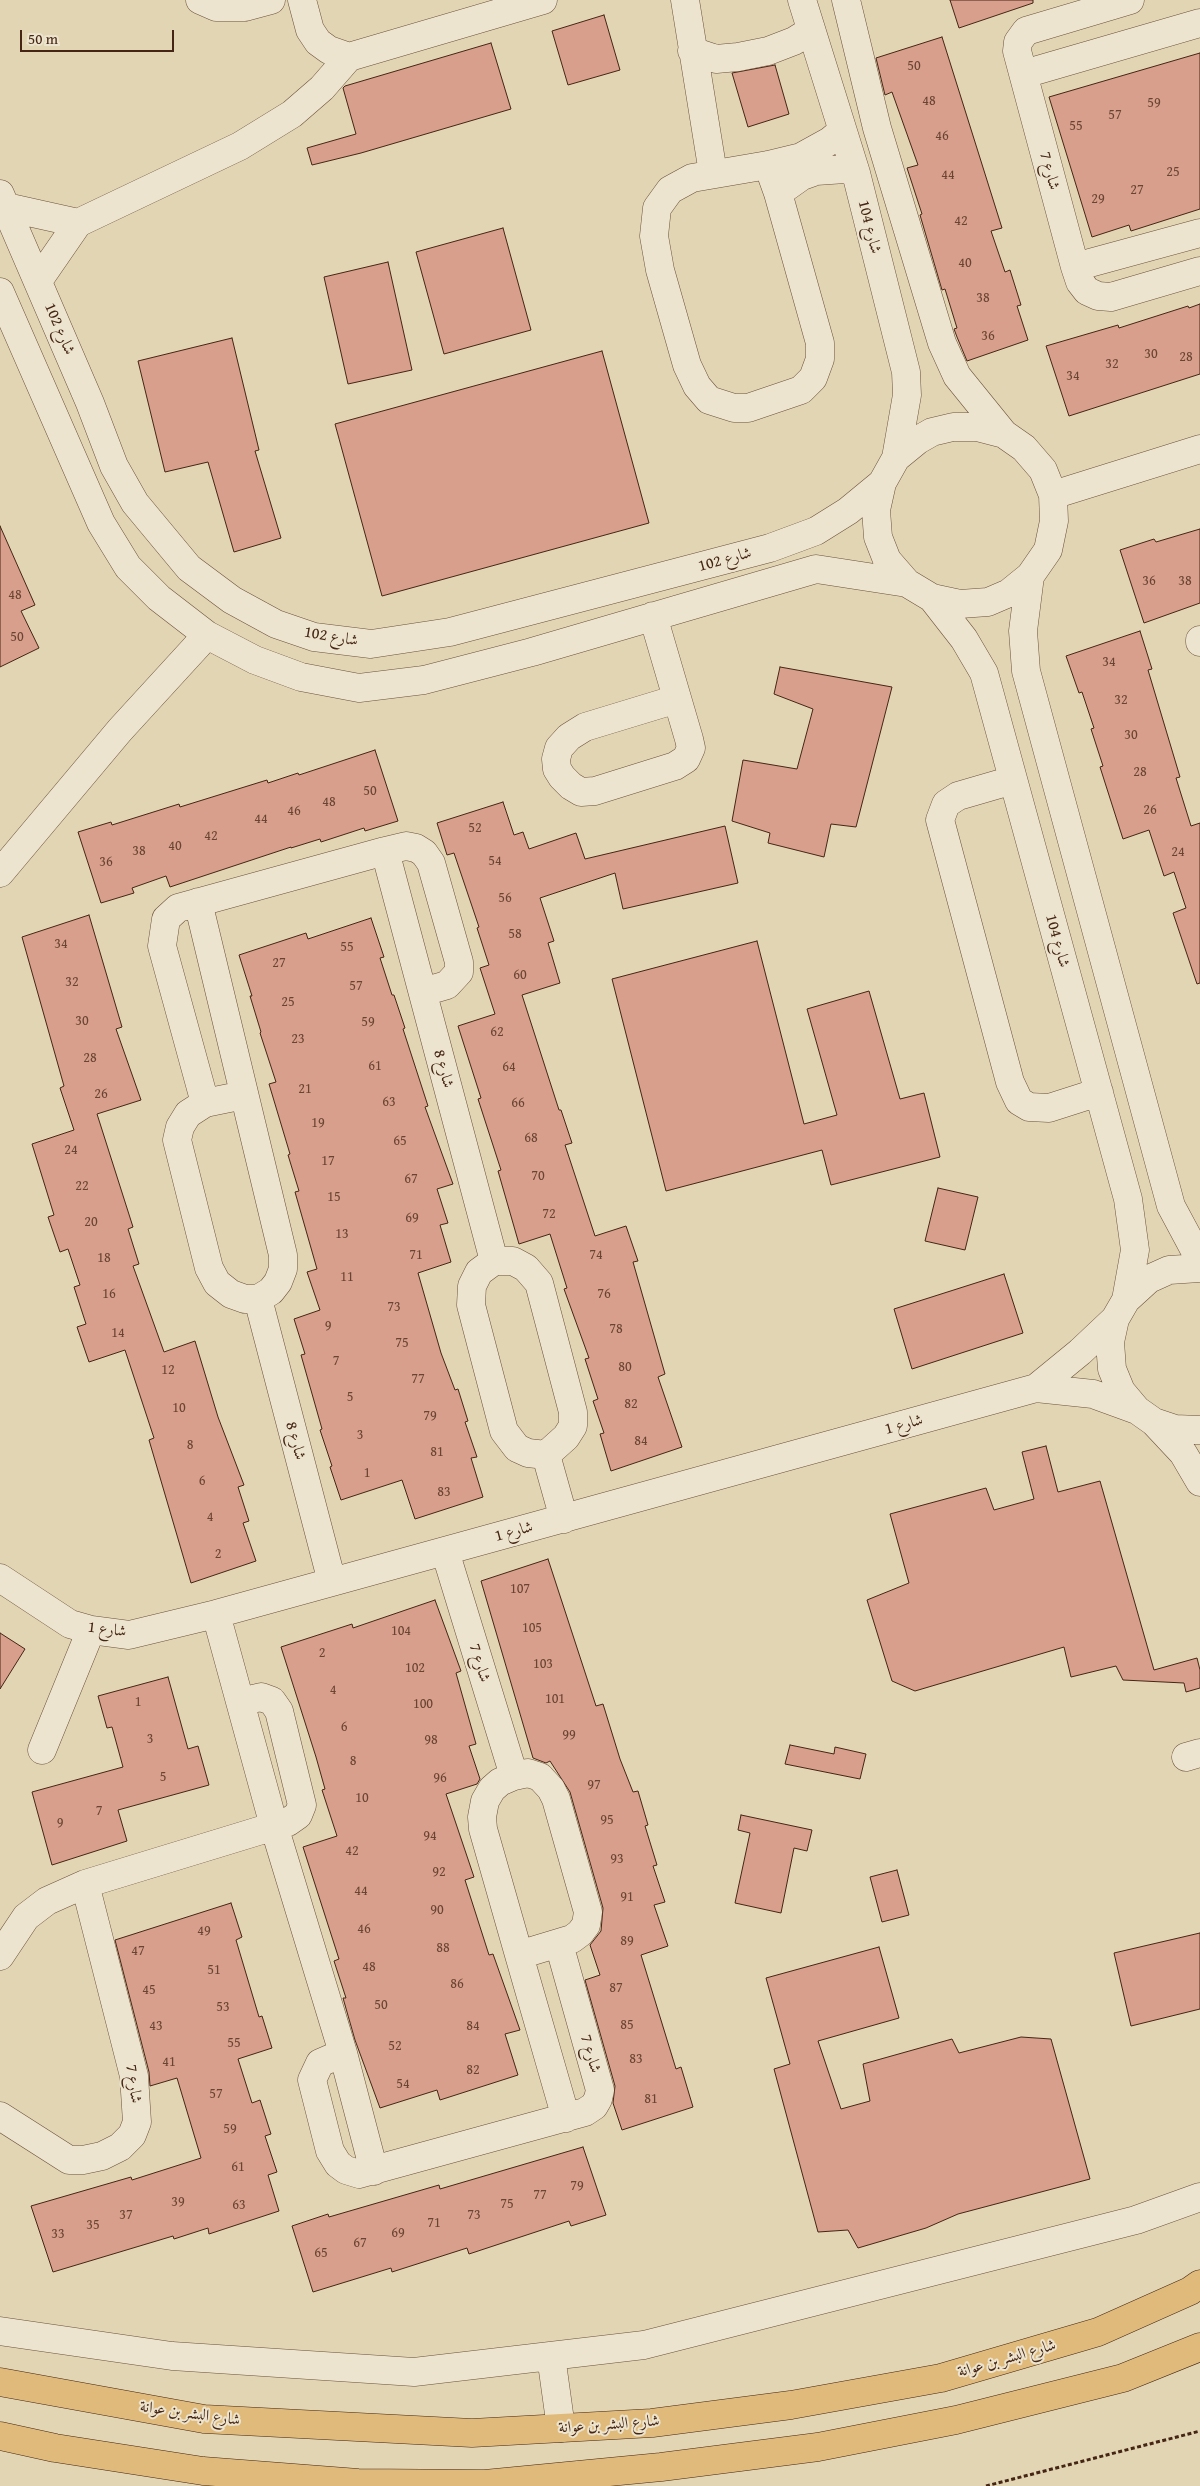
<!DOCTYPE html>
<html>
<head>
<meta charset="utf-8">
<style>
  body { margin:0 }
  #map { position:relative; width:1200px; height:2486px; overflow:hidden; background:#e1d5b3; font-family:"Gentium Book Plus",serif }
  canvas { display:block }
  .scale { position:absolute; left:20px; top:30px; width:154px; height:22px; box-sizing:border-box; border:2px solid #462514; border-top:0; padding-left:6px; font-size:15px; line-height:18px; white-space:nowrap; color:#462514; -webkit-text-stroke:4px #ece4ce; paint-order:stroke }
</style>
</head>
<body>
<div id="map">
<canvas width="1200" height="2486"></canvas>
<div class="scale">50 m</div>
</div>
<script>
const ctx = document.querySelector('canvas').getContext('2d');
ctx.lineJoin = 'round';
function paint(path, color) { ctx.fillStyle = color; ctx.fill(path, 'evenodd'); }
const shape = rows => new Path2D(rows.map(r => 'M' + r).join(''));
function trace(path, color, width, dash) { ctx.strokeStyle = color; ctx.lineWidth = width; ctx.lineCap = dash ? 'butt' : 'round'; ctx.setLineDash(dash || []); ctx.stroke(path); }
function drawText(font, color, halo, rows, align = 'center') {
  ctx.font = font + ' "Gentium Book Plus",Amiri,serif'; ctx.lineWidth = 4; ctx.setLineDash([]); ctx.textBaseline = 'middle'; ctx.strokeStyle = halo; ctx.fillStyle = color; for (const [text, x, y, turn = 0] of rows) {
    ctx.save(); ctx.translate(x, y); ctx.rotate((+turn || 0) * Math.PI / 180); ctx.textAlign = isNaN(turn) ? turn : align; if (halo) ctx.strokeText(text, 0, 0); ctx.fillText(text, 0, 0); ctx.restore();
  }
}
const building = shape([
  [950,0,1033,0,1033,3,959,28,950,0],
  [604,15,620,70,568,85,552,31,604,15],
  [942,37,1002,228,991,231,1005,272,1010,270,1021,305,1017,306,1028,340,967,361,957,337,954,329,957,328,945,289,942,290,920,215,922,214,907,168,918,165,892,92,885,95,876,58,942,37],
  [491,43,511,109,361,153,312,165,307,148,356,134,343,88,345,86,491,43],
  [1200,53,1200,209,1131,231,1129,225,1092,237,1049,97,1200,53],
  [775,65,789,114,748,127,732,73,775,65],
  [503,228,531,330,444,354,416,252,503,228],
  [388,262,412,370,348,384,324,277,388,262],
  [1200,304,1200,374,1069,416,1046,346,1118,325,1119,328,1188,306,1189,308,1200,304],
  [232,338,259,450,255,451,281,538,234,552,208,462,165,472,138,361,232,338],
  [602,351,649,523,382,596,335,424,602,351],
  [0,526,35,605,21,611,39,648,0,667,0,526],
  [1200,529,1200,603,1144,623,1120,550,1154,539,1156,542,1200,529],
  [1140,631,1152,669,1148,670,1180,777,1176,778,1191,826,1200,823,1200,983,1197,984,1173,913,1186,908,1174,872,1164,876,1149,830,1123,839,1100,767,1103,766,1091,729,1094,728,1082,692,1079,693,1066,656,1140,631],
  [780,667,892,687,856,827,831,824,824,857,768,843,770,833,732,821,743,760,797,769,813,709,774,694,780,667],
  [375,750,398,821,365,831,364,828,321,842,320,839,291,848,291,847,170,887,166,876,132,888,134,893,101,903,78,832,111,822,112,825,179,804,180,807,267,780,268,783,298,773,299,775,375,750],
  [503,802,514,835,523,832,529,849,576,833,585,859,725,826,738,883,623,909,615,873,540,898,554,941,548,943,560,983,522,995,559,1110,561,1110,572,1143,565,1145,595,1236,626,1226,638,1261,633,1262,665,1374,658,1377,682,1447,611,1471,600,1434,604,1433,593,1401,598,1399,585,1359,589,1358,564,1289,567,1288,550,1234,519,1244,498,1171,501,1170,478,1099,481,1098,458,1026,495,1014,480,968,489,965,477,928,479,927,454,853,447,855,437,823,503,802],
  [89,915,122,1027,116,1029,141,1100,97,1114,133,1227,128,1229,139,1264,133,1266,164,1352,195,1341,218,1417,244,1485,238,1487,249,1521,243,1523,256,1561,191,1583,149,1440,154,1438,125,1350,89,1362,77,1327,86,1324,74,1287,80,1285,68,1249,60,1252,48,1217,54,1215,32,1144,74,1130,60,1088,64,1086,22,937,89,915],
  [371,918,384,957,380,958,392,995,394,995,405,1028,403,1029,428,1106,425,1107,453,1184,437,1189,448,1223,440,1225,451,1262,418,1273,441,1353,455,1390,458,1389,468,1421,465,1422,477,1457,471,1458,483,1497,415,1519,402,1480,341,1500,330,1467,332,1466,320,1430,322,1429,301,1355,305,1354,294,1319,320,1310,307,1272,317,1269,295,1192,299,1191,288,1155,290,1154,269,1084,276,1082,260,1033,261,1032,250,996,252,996,239,955,306,933,308,939,371,918],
  [757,941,804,1124,837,1115,807,1009,869,991,900,1099,924,1093,940,1157,831,1185,822,1150,666,1191,612,979,757,941],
  [938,1188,978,1197,965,1250,925,1241,938,1188],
  [1004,1274,1023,1333,912,1369,894,1309,1004,1274],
  [1046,1446,1058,1492,1100,1481,1154,1670,1197,1658,1200,1670,1200,1688,1186,1692,1184,1683,1123,1680,1116,1666,1071,1677,1064,1647,915,1691,892,1681,867,1600,909,1583,890,1514,986,1488,994,1510,1034,1499,1022,1452,1046,1446],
  [548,1559,596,1706,603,1704,620,1759,633,1792,638,1791,648,1825,645,1826,657,1865,653,1866,665,1902,654,1905,668,1946,641,1955,676,2069,681,2067,693,2107,622,2130,613,2103,615,2086,585,1980,600,1975,590,1945,601,1931,603,1908,570,1792,550,1761,546,1763,533,1758,481,1581,548,1559],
  [435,1600,461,1671,456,1673,476,1744,469,1746,480,1779,477,1784,446,1794,474,1877,465,1880,489,1955,493,1954,520,2030,505,2034,518,2075,440,2100,437,2090,380,2108,355,2040,343,1998,346,1998,334,1961,339,1959,303,1847,337,1836,322,1790,325,1789,316,1757,281,1647,352,1624,353,1628,435,1600],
  [0,1633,25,1649,0,1689,0,1633],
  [168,1677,188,1749,198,1746,209,1785,118,1810,127,1841,52,1865,32,1792,123,1767,112,1727,107,1728,98,1696,168,1677],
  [790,1745,834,1754,835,1747,866,1754,860,1779,785,1764,790,1745],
  [741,1815,812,1830,807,1851,794,1848,781,1913,735,1903,750,1833,738,1830,741,1815],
  [897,1870,909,1915,882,1922,870,1877,897,1870],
  [231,1903,242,1937,236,1940,259,2017,262,2016,272,2048,238,2059,252,2103,260,2100,271,2134,265,2136,277,2172,268,2175,279,2211,209,2234,208,2228,174,2239,173,2236,53,2272,31,2206,131,2177,132,2180,201,2158,177,2078,150,2086,149,2072,115,1940,231,1903],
  [1200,1933,1200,2009,1131,2026,1114,1953,1200,1933],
  [879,1947,899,2018,818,2041,841,2109,870,2101,863,2064,952,2039,959,2053,1021,2037,1051,2039,1090,2179,958,2214,926,2228,858,2248,848,2230,818,2232,774,2069,790,2064,766,1978,879,1947],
  [583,2147,606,2215,571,2226,569,2221,469,2254,467,2248,392,2272,391,2268,313,2292,292,2226,328,2214,329,2217,439,2185,440,2189,583,2147]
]);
paint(building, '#d79f8c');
trace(building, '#462514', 1);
const minor = shape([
  [200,0,216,7,245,7,271,0],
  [302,0,310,30,318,42,329,50,349,57,543,0],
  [685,0,713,173],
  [802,0,856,173,906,372,907,395,896,458],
  [846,0,877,128,942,343,957,376,1004,434],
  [1130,0,1026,31,1018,42,1017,51,1075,267,1080,282,1087,291,1098,296,1111,297,1200,271],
  [692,51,716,59,738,57,768,51,794,41,810,31],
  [1024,74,1200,23],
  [768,165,778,193,820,343,820,359,813,378,801,390,748,408,734,408,709,400,697,386,687,365,660,270,654,236,657,208,670,190,692,178,768,165,801,157,830,141,842,131],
  [778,193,802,176,816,171,845,169,856,173],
  [0,194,90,403,114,466,135,503,189,568,232,600,276,624,314,637,371,644,450,632,770,548,816,531,848,511,882,483],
  [6,207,78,223],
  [1075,267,1200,233],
  [38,281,78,223,240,146,292,114,322,88,349,57],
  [0,292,101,523,128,567,159,598,207,635,255,660,301,677,359,688,424,680,532,652,816,569,907,583,932,598,960,604,988,602,1009,593,1030,576,1048,550,1054,521,1053,495,1043,470,1024,448,1004,434,977,427,953,427,932,432,918,440,896,458,882,483,876,510,878,537,887,560,907,583],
  [1053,495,1200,449],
  [1030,576,1023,631,1026,671,1171,1206,1194,1249,1200,1254],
  [932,598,964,639,984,673,1128,1199,1135,1250,1126,1300],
  [653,616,689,739,691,748,686,759,675,766,595,791,581,792,571,786,562,777,557,769,556,759,559,748,569,737,585,727,677,699],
  [1200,640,1200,642],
  [1013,780,958,796,946,804,940,820,1010,1082,1019,1101,1029,1107,1049,1108,1099,1092],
  [385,851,494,1261],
  [0,873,120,730,207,635],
  [198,902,283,1255,283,1269,278,1282,271,1291,258,1299,245,1299,231,1294,217,1283,209,1268,177,1140,180,1127,188,1114,205,1103,244,1095],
  [205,1103,162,946,166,919,178,908,385,851,406,846,416,848,424,853,431,863,459,962,459,972,447,985,423,992],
  [494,1261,513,1261,526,1268,539,1283,573,1412,573,1426,566,1437,546,1455,528,1453,517,1448,504,1431,471,1305,472,1286,479,1272,494,1261],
  [1200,1268,1169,1270,1149,1279,1126,1300,1115,1319,1110,1342,1112,1369,1121,1391,1137,1410,1154,1422,1175,1429,1200,1430],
  [258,1299,332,1582],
  [1036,1388,1080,1352,1115,1319],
  [1154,1422,1183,1453,1200,1482],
  [546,1455,564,1519],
  [445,1551,514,1776],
  [0,1578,70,1624,91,1630,129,1635,216,1614,1036,1388,1093,1394,1137,1410],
  [216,1614,274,1826,343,2053,374,2171],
  [42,1750,91,1630],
  [1186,1757,1200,1753],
  [519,1955,572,1939,580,1933,586,1925,588,1912,556,1799,551,1789,540,1777,528,1773,514,1776,500,1782,492,1789,485,1801,482,1817,483,1829,519,1955,566,2118],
  [0,1956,26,1917,47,1901,85,1884,288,1822,298,1815,302,1805,279,1711,272,1701,261,1697,240,1702],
  [343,2053,320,2063,312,2080,330,2151,338,2164,346,2170,359,2174,585,2112,594,2106,598,2099,600,2090,559,1944],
  [0,2116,69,2160,83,2160,102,2156,120,2147,132,2135,137,2122,134,2076,85,1884],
  [0,2331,172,2356,414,2372,644,2345,1136,2220,1200,2197],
  [551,2356,561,2428]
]);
const major = shape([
  [0,2382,204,2419,472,2433,652,2423,791,2405,941,2378,1098,2332,1190,2291,1200,2284],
  [0,2436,55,2448,203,2471,358,2483,485,2484,661,2467,818,2447,956,2420,1123,2378,1200,2347]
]);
trace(minor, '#6d513c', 29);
trace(major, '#462514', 29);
trace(shape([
  [986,2486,1200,2431]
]), '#462514', 3, [4, 2.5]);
trace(minor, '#ece4ce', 28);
trace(major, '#e0ba7a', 28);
drawText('14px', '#6a4432', null, [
  ["50",914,66],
  ["48",929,101],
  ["59",1154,103],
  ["57",1115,115],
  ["55",1076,126],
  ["46",942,136],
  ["25",1173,172],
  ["44",948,175],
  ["27",1137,190],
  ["29",1098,199],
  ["42",961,221],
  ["40",965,263],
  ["38",983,298],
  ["36",988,336],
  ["30",1151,354],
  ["28",1186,357],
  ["32",1112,364],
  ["34",1073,376],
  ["36",1149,581],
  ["38",1185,581],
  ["48",15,595],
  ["50",17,637],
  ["34",1109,662],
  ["32",1121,700],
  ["30",1131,735],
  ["28",1140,772],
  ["50",370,791],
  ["48",329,802],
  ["26",1150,810],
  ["46",294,811],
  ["44",261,819],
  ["52",475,828],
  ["42",211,836],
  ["40",175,846],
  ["38",139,851],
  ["24",1178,852],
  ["54",495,861],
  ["36",106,862],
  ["56",505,898],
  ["58",515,934],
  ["34",61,944],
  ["55",347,947],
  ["27",279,963],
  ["60",520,975],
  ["32",72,982],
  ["57",356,986],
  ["25",288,1002],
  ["30",82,1021],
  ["59",368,1022],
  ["62",497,1032],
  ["23",298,1039],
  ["28",90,1058],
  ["61",375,1066],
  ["64",509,1067],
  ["21",305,1089],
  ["26",101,1094],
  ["63",389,1102],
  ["66",518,1103],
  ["19",318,1123],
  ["68",531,1138],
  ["65",400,1141],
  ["24",71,1150],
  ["17",328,1161],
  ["70",538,1176],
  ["67",411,1179],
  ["22",82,1186],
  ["15",334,1197],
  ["72",549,1214],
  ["69",412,1218],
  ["20",91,1222],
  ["13",342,1234],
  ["71",416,1255],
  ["74",596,1255],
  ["18",104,1258],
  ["11",347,1277],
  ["16",109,1294],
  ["76",604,1294],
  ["73",394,1307],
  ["9",328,1326],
  ["78",616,1329],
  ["14",118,1333],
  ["75",402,1343],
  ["7",336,1361],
  ["80",625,1367],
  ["12",168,1370],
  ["77",418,1379],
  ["5",350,1397],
  ["82",631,1404],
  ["10",179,1408],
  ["79",430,1416],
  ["3",360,1435],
  ["84",641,1441],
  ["8",190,1445],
  ["81",437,1452],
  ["1",367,1473],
  ["6",202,1481],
  ["83",444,1492],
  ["4",210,1517],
  ["2",218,1554],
  ["107",520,1589],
  ["105",532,1628],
  ["104",401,1631],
  ["2",322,1653],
  ["103",543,1664],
  ["102",415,1668],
  ["4",333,1690],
  ["101",555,1699],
  ["1",138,1702],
  ["100",423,1704],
  ["6",344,1727],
  ["99",569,1735],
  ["3",150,1739],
  ["98",431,1740],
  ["8",353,1761],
  ["5",163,1777],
  ["96",440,1778],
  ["97",594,1785],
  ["10",362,1798],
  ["7",99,1811],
  ["95",607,1820],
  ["9",60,1823],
  ["94",430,1836],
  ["42",352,1851],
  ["93",617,1859],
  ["92",439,1872],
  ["44",361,1891],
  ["91",627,1897],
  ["90",437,1910],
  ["46",364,1929],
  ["49",204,1931],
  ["89",627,1941],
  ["88",443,1948],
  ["47",138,1951],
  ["48",369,1967],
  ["51",214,1970],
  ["86",457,1984],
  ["87",616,1988],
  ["45",149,1990],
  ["50",381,2005],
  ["53",223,2007],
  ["85",627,2025],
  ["43",156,2026],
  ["84",473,2026],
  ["55",234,2043],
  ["52",395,2046],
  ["83",636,2059],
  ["41",169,2062],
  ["82",473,2070],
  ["54",403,2084],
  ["57",216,2094],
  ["81",651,2099],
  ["59",230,2129],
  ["61",238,2167],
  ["79",577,2186],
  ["77",540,2195],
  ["39",178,2202],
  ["75",507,2204],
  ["63",239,2205],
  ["37",126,2215],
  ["73",474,2215],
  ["71",434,2223],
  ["35",93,2225],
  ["69",398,2233],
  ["33",58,2234],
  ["67",360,2243],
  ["65",321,2253]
]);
drawText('16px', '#462514', '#ece4ce', [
  ["شارع 7",1049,171,75],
  ["شارع 104",869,227,76],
  ["شارع 102",59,329,67],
  ["شارع 102",725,560,-15],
  ["شارع 102",331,637,10],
  ["شارع 104",1057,941,75],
  ["شارع 8",443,1069,75],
  ["شارع 1",904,1425,-15],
  ["شارع 8",295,1441,75],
  ["شارع 1",514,1532,-15],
  ["شارع 1",107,1630,7],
  ["شارع 7",479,1663,73],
  ["شارع 7",590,2054,74],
  ["شارع 7",133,2084,82],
  ["شارع البشر بن عوانة",1007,2359,-16],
  ["شارع البشر بن عوانة",190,2414,8],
  ["شارع البشر بن عوانة",609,2425,-4]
]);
</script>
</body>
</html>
